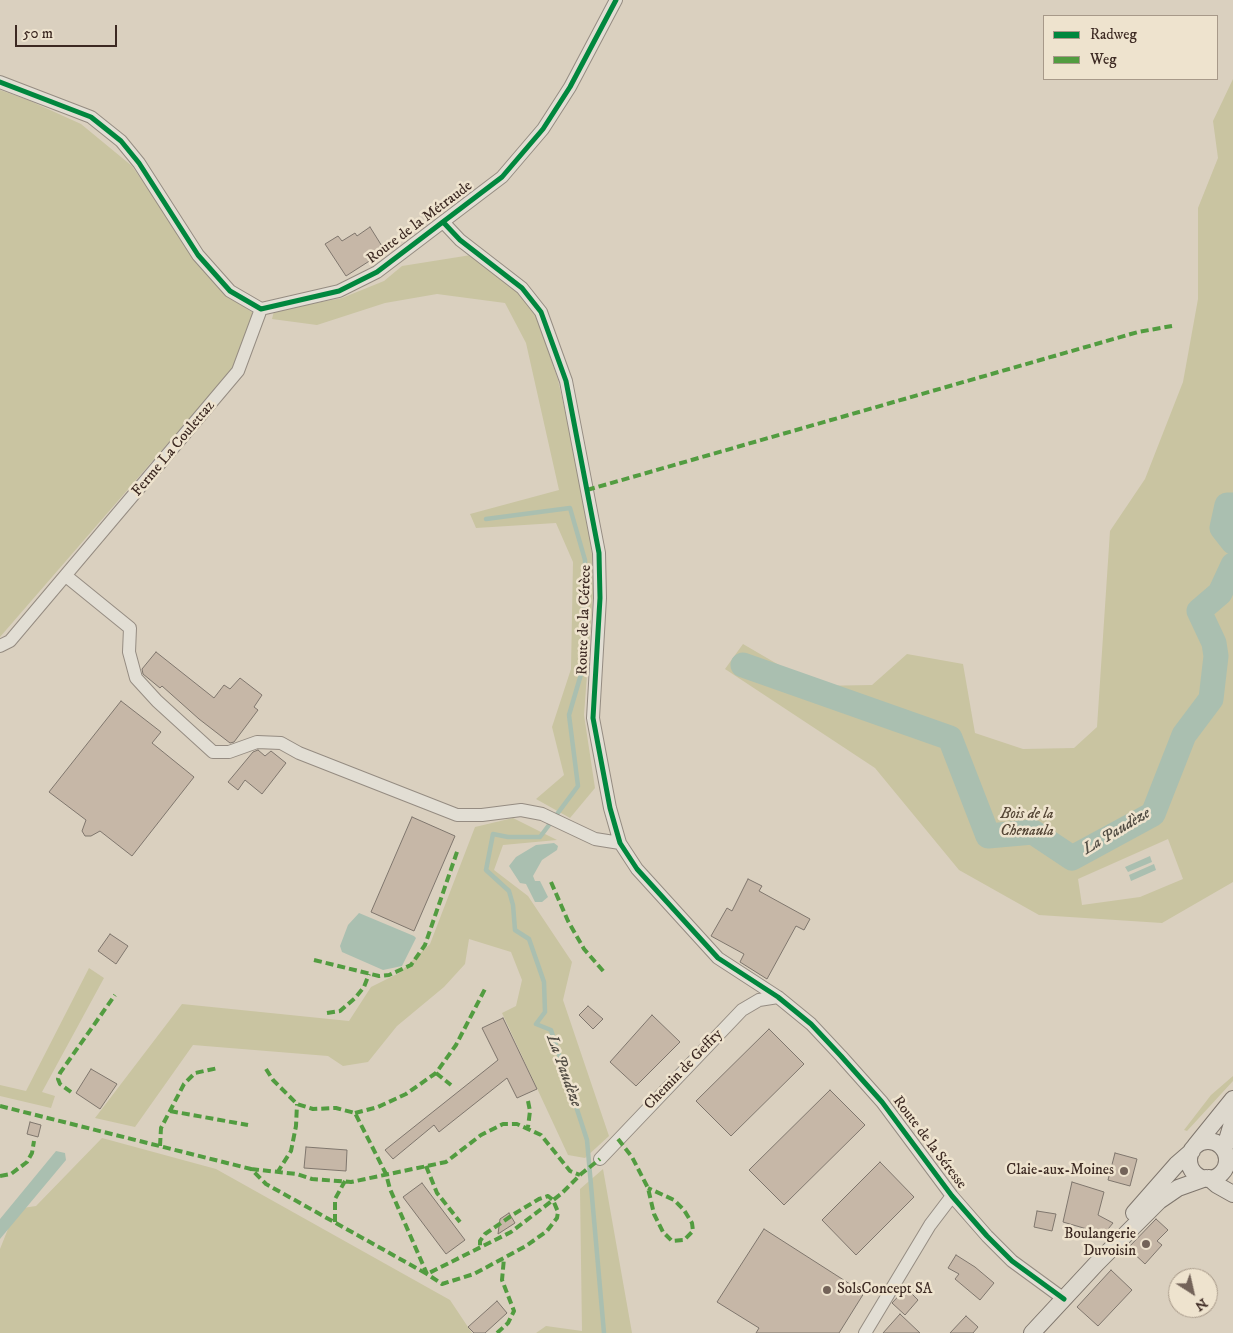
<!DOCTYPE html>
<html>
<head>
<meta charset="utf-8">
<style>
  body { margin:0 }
  #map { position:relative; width:1233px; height:1333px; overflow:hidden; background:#dad0bf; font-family:"IM FELL DW Pica",serif }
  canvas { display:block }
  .legend { position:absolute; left:1043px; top:15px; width:175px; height:65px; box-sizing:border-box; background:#eee3ce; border:1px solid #a79989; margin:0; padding:6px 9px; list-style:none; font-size:15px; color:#3c2922 }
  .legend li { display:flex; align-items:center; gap:10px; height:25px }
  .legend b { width:25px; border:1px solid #a79989 }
  .north { position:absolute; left:1168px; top:1268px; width:50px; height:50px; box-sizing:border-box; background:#eee3ce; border:1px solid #a79989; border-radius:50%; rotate:145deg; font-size:14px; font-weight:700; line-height:20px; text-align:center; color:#3c2922 }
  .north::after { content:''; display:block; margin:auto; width:18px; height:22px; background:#736359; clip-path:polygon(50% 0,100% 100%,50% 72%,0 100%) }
  .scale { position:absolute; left:15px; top:25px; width:102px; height:22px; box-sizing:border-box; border:2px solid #3c2922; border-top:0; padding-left:6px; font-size:15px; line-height:18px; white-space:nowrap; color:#3c2922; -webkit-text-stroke:4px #eee3ce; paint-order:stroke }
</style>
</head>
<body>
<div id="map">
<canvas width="1233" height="1333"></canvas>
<ul class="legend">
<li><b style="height:6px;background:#00873e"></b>Radweg</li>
<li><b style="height:6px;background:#529c40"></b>Weg</li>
</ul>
<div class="north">N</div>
<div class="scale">50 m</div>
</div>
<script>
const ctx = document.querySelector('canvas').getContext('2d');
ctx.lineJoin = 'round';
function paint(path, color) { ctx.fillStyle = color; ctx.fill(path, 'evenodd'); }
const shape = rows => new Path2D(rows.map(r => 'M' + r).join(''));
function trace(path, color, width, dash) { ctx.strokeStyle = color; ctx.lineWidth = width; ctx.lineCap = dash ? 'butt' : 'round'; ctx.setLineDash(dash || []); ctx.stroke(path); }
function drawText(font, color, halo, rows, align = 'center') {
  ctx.font = font + ' "IM FELL DW Pica",serif'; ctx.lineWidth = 5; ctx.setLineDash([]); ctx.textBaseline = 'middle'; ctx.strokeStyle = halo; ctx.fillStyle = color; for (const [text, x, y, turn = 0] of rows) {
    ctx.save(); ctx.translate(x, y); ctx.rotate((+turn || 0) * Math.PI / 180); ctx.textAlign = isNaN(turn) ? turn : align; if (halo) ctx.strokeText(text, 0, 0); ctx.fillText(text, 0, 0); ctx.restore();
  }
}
paint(shape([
  [1233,79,1233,882,1162,923,1039,915,959,870,875,768,725,669,743,644,815,686,872,685,907,654,963,664,975,733,1023,749,1074,748,1097,727,1110,531,1145,479,1183,382,1198,299,1198,208,1218,158,1213,121],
  [1168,839,1183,879,1140,897,1082,905,1078,879],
  [0,90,28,100,81,124,132,166,196,259,226,294,253,313,234,367,0,637],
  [471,255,516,290,535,312,558,380,585,500,592,552,593,594,584,715,595,788,570,818,536,799,564,775,552,727,571,669,573,562,556,523,476,528,470,514,559,490,526,343,505,303,437,294,385,303,317,325,272,319,274,311,342,298,384,281,402,266],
  [513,818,557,840,503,845,494,870,528,896,572,962,563,1000,609,1136,585,1158,568,1155,502,1013,516,1006,522,980,511,952,469,939,465,964,444,987,397,1026,368,1062,343,1066,328,1056,193,1045,135,1127,95,1118,182,1004,349,1021,371,987,399,973,430,944,475,827],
  [89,968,104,978,42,1092,55,1096,51,1108,0,1096,0,1085,26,1091],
  [1233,1076,1233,1081,1187,1131,1184,1130,1211,1095],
  [102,1138,216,1169,450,1300,472,1333,0,1333,0,1249,16,1209,36,1206],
  [603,1169,632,1333,536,1333,546,1326,582,1331,580,1189]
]), '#c9c4a1');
paint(shape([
  [554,843,558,846,557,850,542,860,533,876,535,881,540,881,548,897,542,902,535,902,526,884,520,883,509,866,516,857,536,845],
  [1150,856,1152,862,1128,872,1125,867],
  [1154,864,1156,870,1131,881,1129,875],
  [359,913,414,936,416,938,402,966,383,970,342,952,340,946,348,925],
  [56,1151,65,1153,66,1160,0,1239,0,1219]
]), '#aabfb0');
trace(shape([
  [486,519,570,508,585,560,584,664,569,715,578,786,540,837,508,837,493,834,486,870,509,891,513,905,515,930,529,939,544,982,545,1012,536,1024,551,1030,587,1140,604,1333]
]), '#aabfb0', 4.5);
trace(shape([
  [1233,505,1227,505,1222,528,1233,542],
  [743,665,950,738,988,836,1033,832,1072,858,1153,814,1184,735,1211,699,1216,656,1214,643,1199,611,1220,593,1233,565]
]), '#aabfb0', 25);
const building = shape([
  [370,227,385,251,346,276,325,244,338,236,342,241,355,233,357,236,370,227],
  [156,652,214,698,224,685,230,689,240,678,262,695,254,707,258,710,234,742,230,743,199,719,162,686,160,688,143,674,142,669,156,652],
  [121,701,161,732,152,743,194,777,132,856,100,831,91,836,85,836,82,831,86,820,49,792,121,701],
  [258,750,265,756,271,751,286,763,262,794,245,780,238,790,228,782,253,752,258,750],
  [412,817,455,836,414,931,371,912,412,817],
  [748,879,762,886,759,891,810,919,804,930,796,926,767,979,740,962,744,954,711,936,727,908,732,911,748,879],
  [110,934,128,946,116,964,98,951,110,934],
  [588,1006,603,1019,593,1029,579,1015,588,1006],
  [652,1015,680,1042,636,1086,610,1062,652,1015],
  [503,1018,537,1089,517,1098,507,1078,439,1132,434,1125,393,1159,385,1150,498,1060,482,1028,503,1018],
  [769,1029,804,1064,731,1136,696,1101,769,1029],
  [91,1069,117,1084,100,1109,76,1093,91,1069],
  [830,1090,865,1125,784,1205,749,1170,830,1090],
  [30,1122,41,1125,38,1137,27,1134,30,1122],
  [306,1147,347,1150,346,1171,304,1168,306,1147],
  [1115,1153,1137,1159,1130,1186,1108,1180,1115,1153],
  [880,1162,914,1197,856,1255,822,1220,880,1162],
  [1072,1182,1104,1192,1098,1215,1113,1223,1104,1234,1063,1222,1072,1182],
  [422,1183,465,1240,446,1254,403,1197,422,1183],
  [1037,1211,1056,1214,1052,1231,1034,1227,1037,1211],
  [509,1213,515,1223,498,1234,500,1219,509,1213],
  [1156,1219,1168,1230,1157,1241,1162,1245,1145,1264,1128,1248,1156,1219],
  [764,1229,864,1293,839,1333,756,1333,759,1328,717,1302,764,1229],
  [956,1255,975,1267,994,1283,980,1300,955,1279,959,1274,948,1268,956,1255],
  [1111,1270,1132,1290,1098,1326,1077,1307,1111,1270],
  [906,1288,918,1300,905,1315,892,1303,906,1288],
  [497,1301,507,1313,485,1333,474,1333,468,1327,497,1301],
  [900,1314,920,1333,883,1333,900,1314],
  [966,1316,978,1327,973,1333,950,1333,966,1316]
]);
paint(building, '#c6b7a7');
trace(building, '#7f766d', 1);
const minor = shape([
  [0,82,91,117,121,141,139,163,198,255,230,291,261,309,339,291,377,272,502,177,543,129,570,87,616,0],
  [444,223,460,240,522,288,541,312,566,381,599,553,600,598,593,718,610,808,620,843,637,869,718,958,778,997,811,1024,841,1056,882,1102,952,1196,987,1236,1012,1261,1064,1299],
  [66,576,130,628,129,652,136,678,157,701,213,752,229,752,257,742,281,743,299,753,457,815,482,815,521,810,542,814,595,839,620,843],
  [0,646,10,641,238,371,261,309],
  [600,1159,742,1010,759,1000,778,997],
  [865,1333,930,1225,952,1196]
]);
const major = shape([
  '1189 1160a19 19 0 1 1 38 0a19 19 0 1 1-38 0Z',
  [1195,1146,1233,1099],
  [1224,1150,1233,1120],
  [1209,1178,1217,1185,1233,1194],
  [1134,1213,1177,1164,1192,1151],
  [1032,1333,1097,1263,1159,1201,1178,1188,1206,1178]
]);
trace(minor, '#958c82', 14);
trace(major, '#7f766d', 18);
trace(minor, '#e2ded4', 12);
trace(major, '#ddd8cd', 16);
trace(shape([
  [587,490,1138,332,1172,326],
  [551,882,568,921,584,949,604,972],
  [314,960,379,976,389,975,411,965,425,945,458,849],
  [327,1013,340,1011,355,998,364,987,369,974],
  [266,1069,273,1080,297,1104,313,1109,336,1108,355,1113,386,1174,390,1189,427,1274,442,1284,474,1274,526,1246,547,1231,557,1218,558,1212,553,1200,548,1196,539,1199,514,1214,485,1234,480,1241,480,1248],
  [436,1073,451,1085],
  [71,1092,60,1084,58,1079,60,1073,115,995],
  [528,1101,530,1111,528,1127],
  [0,1106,251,1169,266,1184,427,1274,511,1232,561,1194,581,1174,600,1159],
  [170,1111,248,1125],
  [355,1113,378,1107,406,1094,436,1073,456,1045,485,989],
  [618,1139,632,1157,648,1188,654,1214,663,1232,672,1241,684,1240,693,1231,692,1223,684,1210,674,1200,648,1188],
  [160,1146,161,1128,184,1084,195,1073,218,1068],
  [426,1166,437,1193,460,1222],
  [251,1169,297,1174,312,1179,351,1182,446,1162,481,1135,503,1124,517,1124,541,1135,570,1171,580,1175],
  [277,1173,291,1151,296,1126,297,1104],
  [0,1176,11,1174,27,1162,32,1153,34,1141],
  [335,1222,335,1199,345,1181],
  [497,1333,508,1323,514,1311,502,1280,504,1258]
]), '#529c40', 4, [8, 4]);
trace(shape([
  [0,82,91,117,121,141,139,163,198,255,230,291,261,309,339,291,377,272,502,177,543,129,570,87,616,0],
  [444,223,460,240,522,288,541,312,566,381,599,553,600,598,593,718,610,808,620,843,637,869,718,958,778,997,811,1024,841,1056,882,1102,952,1196,987,1236,1012,1261,1064,1299]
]), '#00873e', 5);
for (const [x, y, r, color] of [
  [1124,1171,5,"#736359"],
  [1146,1244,5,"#736359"],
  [827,1290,5,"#736359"]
]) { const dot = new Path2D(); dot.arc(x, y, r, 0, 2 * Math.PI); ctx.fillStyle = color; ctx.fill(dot); trace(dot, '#eee3ce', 2); }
drawText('15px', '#3c2922', '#eee3ce', [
  ["Route de la Métraude",420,223,-37],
  ["Ferme La Coulettaz",174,449,-50],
  ["Route de la Cérèce",585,620,-88],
  ["Chemin de Geffry",684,1070,-46],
  ["Route de la Séresse",929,1143,53]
]);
drawText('italic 15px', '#554636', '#eee3ce', [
  ["Bois de la",1027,815],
  ["Chenaula",1027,832]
]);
drawText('15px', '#3c2922', '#eee3ce', [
  ["Claie-aux-Moines",1114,1171],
  ["Boulangerie",1136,1235],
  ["Duvoisin",1136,1252],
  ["SolsConcept SA",837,1290,"left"]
], 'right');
drawText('italic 16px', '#524d44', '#eee3ce', [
  ["La Paudèze",1117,832,-31],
  ["La Paudèze",563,1071,70]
]);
</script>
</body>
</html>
